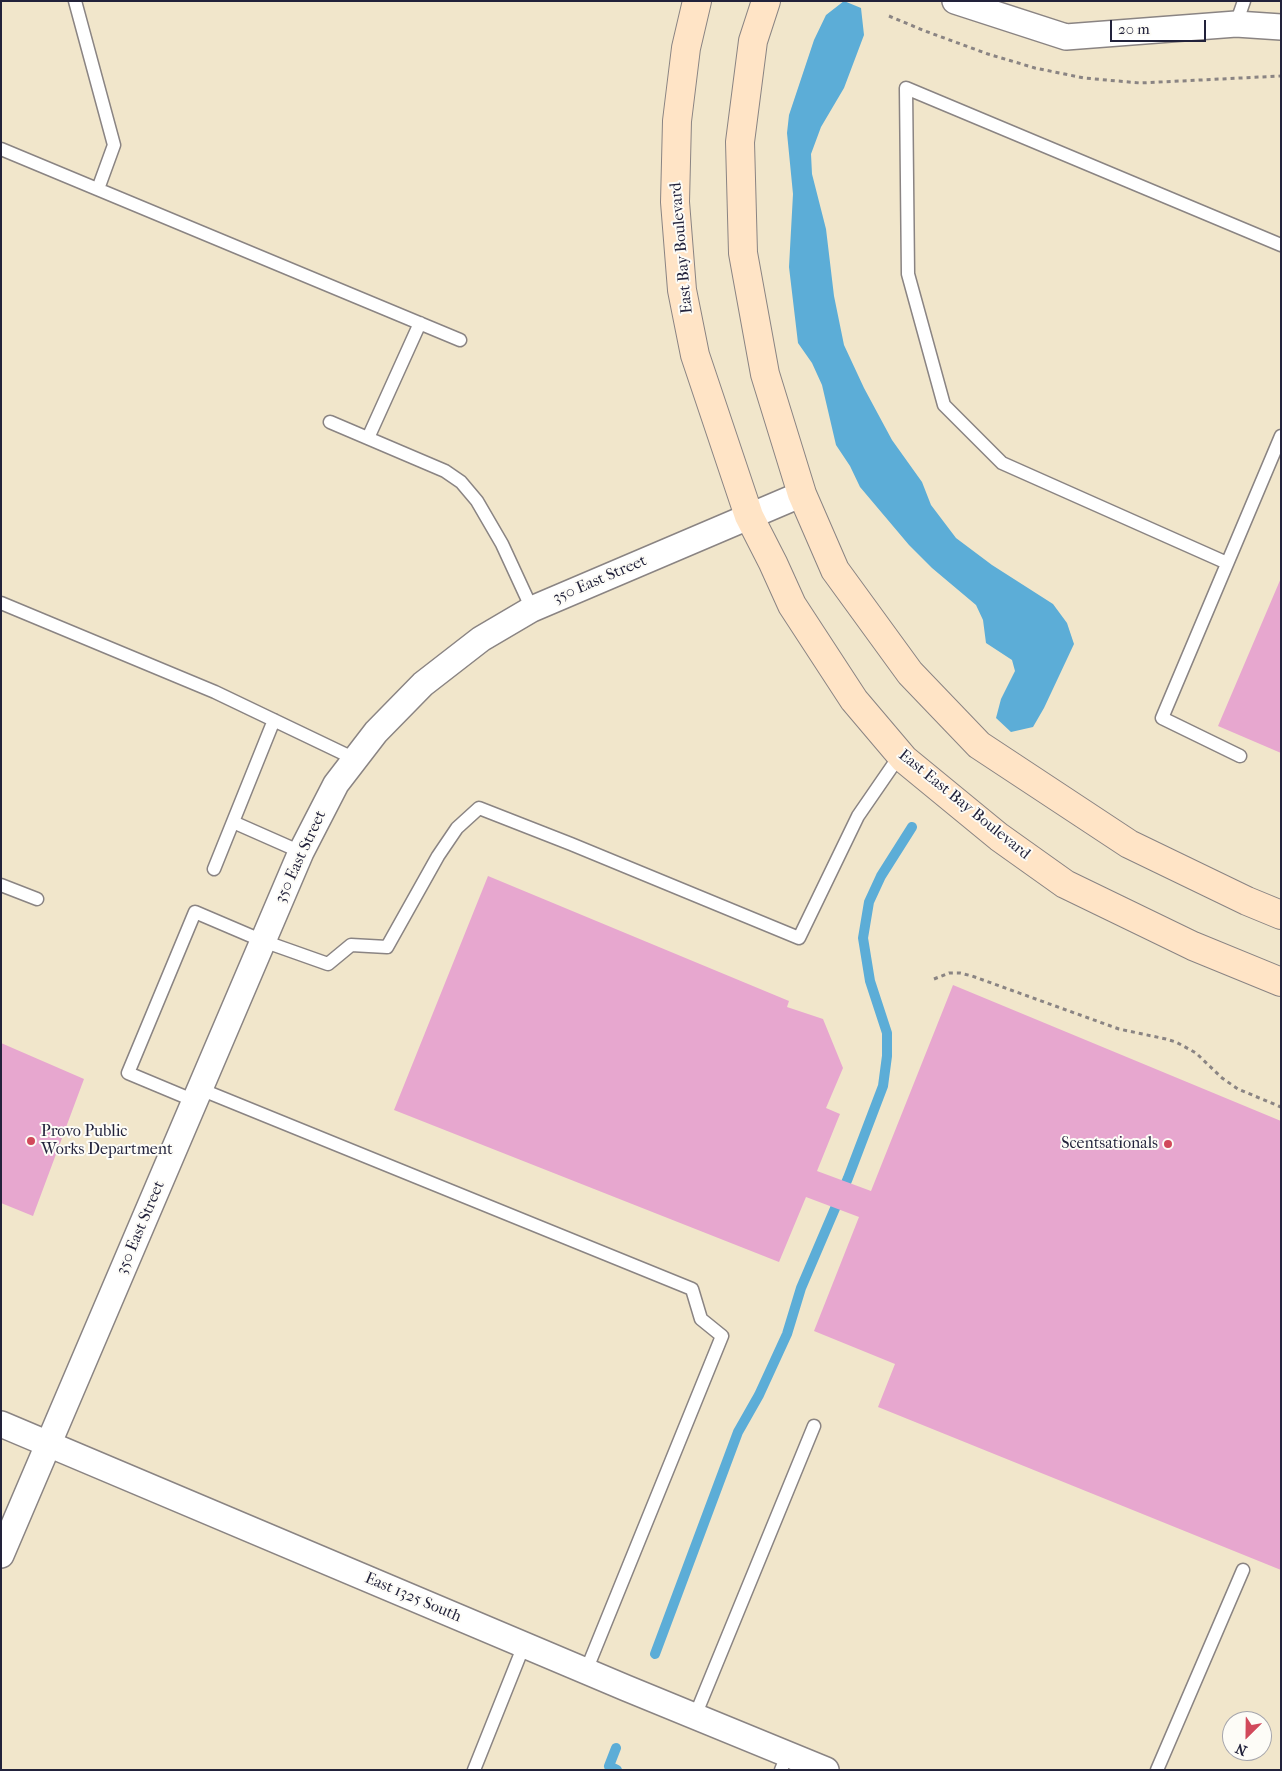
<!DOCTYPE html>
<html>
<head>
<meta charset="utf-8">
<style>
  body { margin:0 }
  #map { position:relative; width:1282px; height:1771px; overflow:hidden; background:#f1e6cb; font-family:"IM FELL French Canon",serif }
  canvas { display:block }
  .frame { position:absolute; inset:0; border:2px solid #22223b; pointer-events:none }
  .north { position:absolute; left:1222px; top:1711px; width:50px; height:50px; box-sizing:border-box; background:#fdfcf7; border:1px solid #a5a5ac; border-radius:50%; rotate:203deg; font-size:14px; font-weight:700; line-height:20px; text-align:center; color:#22223b }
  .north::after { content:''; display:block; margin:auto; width:18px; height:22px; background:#d1495b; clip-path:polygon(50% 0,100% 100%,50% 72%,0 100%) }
  .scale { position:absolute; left:1110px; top:20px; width:96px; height:22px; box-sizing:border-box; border:2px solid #22223b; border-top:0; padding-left:6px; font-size:15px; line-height:18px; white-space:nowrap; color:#22223b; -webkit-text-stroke:4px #fdfcf7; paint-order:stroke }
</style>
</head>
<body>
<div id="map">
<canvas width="1282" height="1771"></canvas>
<div class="frame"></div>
<div class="north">N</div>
<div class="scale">20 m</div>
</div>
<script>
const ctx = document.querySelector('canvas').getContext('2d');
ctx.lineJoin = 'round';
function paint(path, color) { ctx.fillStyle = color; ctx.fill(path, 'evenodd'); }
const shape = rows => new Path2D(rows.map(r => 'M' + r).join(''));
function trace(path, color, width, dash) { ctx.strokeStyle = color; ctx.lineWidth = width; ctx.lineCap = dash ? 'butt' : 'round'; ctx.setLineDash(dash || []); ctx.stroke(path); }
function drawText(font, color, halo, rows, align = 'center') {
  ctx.font = font + ' "IM FELL French Canon",serif'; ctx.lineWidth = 4; ctx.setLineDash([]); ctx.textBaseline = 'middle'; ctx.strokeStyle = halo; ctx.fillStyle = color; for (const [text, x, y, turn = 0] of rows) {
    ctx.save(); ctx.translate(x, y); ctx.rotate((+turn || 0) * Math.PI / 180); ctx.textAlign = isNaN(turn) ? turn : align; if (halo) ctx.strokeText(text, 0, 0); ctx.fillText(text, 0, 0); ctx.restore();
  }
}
paint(shape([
  [844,1,861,8,864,35,844,88,821,127,811,154,812,174,826,229,834,296,844,345,864,388,892,440,922,482,931,505,956,538,992,565,1053,604,1067,623,1074,644,1044,708,1033,727,1011,732,996,718,1001,699,1015,671,1012,660,986,643,983,620,976,605,932,568,909,545,860,487,850,466,836,445,822,385,812,363,798,343,789,267,793,194,787,133,789,115,814,40,826,15]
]), '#5cadd7');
trace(shape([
  [655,1654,738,1432,759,1395,787,1334,801,1288,848,1178,883,1086,887,1056,887,1033,870,981,863,938,869,902,881,876,912,827],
  [616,1748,609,1766,617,1770]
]), '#5cadd7', 10);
paint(shape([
  [1281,578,1281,753,1218,726],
  [488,876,789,1001,787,1007,823,1019,843,1068,826,1108,840,1114,817,1171,871,1191,953,985,1281,1121,1281,1570,878,1407,895,1364,814,1331,859,1217,806,1197,779,1262,394,1110],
  [1,1043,84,1079,33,1216,1,1203]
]), '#e7a7cf');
const lane = shape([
  [75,1,114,145,98,189],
  [1236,24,1244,1],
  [1,149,460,340],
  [330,422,445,471,461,482,477,501,502,544,532,609],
  [368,438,420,323],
  [1227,563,1002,463,944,405,908,274,906,88,1281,245],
  [1,603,215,692,355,759],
  [1240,756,1162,718,1281,436],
  [233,822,301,852],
  [214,869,274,720],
  [1,885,37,899],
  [200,1089,692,1289,701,1319,722,1336,586,1671],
  [195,1101,128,1073,195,912,263,941,328,964,351,945,387,947,438,856,457,828,479,808,571,844,799,938,858,816,900,755],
  [695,1716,814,1426],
  [474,1770,524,1645],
  [781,1770,788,1753],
  [1157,1770,1243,1570]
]);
const street = shape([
  [955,1,1066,37,1236,24,1281,27],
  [1,1424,626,1688,826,1770],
  [1,1555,301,852,336,784,376,732,423,684,481,639,532,609,802,494]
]);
const secondary = shape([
  [697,1,686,48,677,121,675,202,682,290,695,355,749,516,773,563,792,605,854,700,904,759,999,837,1065,884,1193,946,1281,982],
  [766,1,753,41,740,142,743,253,765,374,802,494,835,570,910,673,979,745,1129,844,1247,901,1281,915]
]);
trace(lane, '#8a8483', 15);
trace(street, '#8a8483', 28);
trace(secondary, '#8a8483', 30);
trace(shape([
  [889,16,925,31,988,54,1035,68,1084,78,1140,83,1281,76],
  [934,979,949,973,960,973,972,976,1119,1029,1166,1039,1176,1042,1196,1053,1222,1078,1238,1089,1281,1107]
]), '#8a8483', 3, [4, 4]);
trace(lane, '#fff', 12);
trace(street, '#fff', 25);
trace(secondary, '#ffe4c6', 28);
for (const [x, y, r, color] of [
  [31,1141,5,"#d1495b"],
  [1168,1144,5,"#d1495b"]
]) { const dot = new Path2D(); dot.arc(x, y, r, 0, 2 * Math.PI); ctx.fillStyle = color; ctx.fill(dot); trace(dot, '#fdfcf7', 2); }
drawText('16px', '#22223b', '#fdfcf7', [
  ["East Bay Boulevard",682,248,-95],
  ["350 East Street",600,580,-23],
  ["East East Bay Boulevard",964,805,39],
  ["350 East Street",301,857,-65],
  ["350 East Street",141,1228,-67],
  ["East 1325 South",413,1598,23]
]);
drawText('16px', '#22223b', '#fdfcf7', [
  ["Provo Public",41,1132],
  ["Works Department",41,1150],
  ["Scentsationals",1158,1144,"right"]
], 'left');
</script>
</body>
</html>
